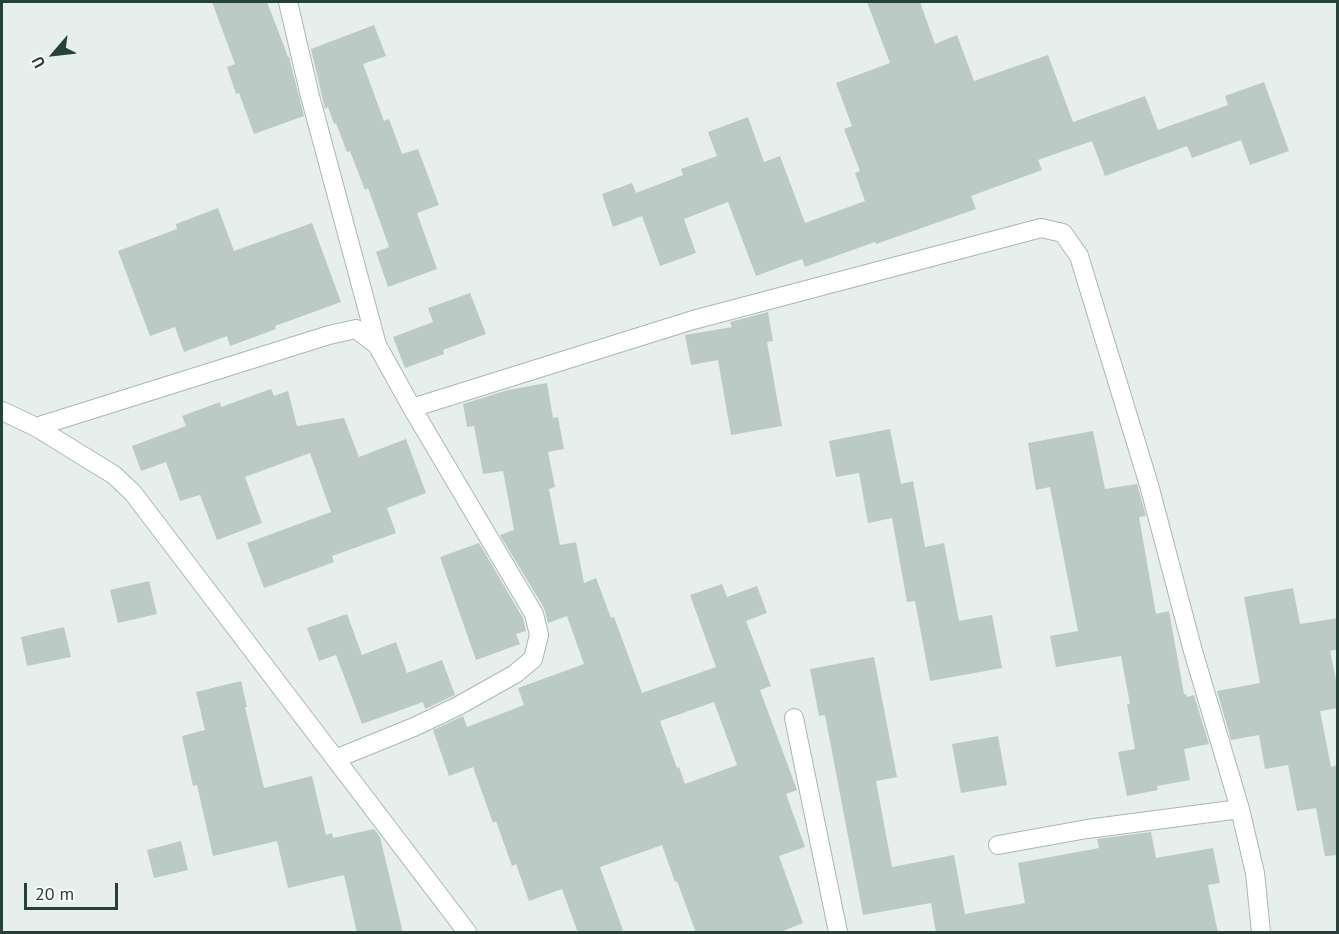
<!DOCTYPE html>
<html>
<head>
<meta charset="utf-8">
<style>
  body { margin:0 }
  #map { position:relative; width:1339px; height:934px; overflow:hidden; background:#e6efeb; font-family:"PT Sans",sans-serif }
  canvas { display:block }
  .frame { position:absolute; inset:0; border:3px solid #24423a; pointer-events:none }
  .north { position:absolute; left:24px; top:24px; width:60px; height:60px; -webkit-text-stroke:4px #f7fbf9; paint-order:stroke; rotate:242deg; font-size:16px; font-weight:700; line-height:24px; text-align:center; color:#24423a }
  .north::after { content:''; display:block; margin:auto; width:21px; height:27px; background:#24423a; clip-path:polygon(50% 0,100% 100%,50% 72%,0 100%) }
  .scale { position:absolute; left:24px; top:883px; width:94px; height:27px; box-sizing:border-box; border:3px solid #24423a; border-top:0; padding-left:8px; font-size:18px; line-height:21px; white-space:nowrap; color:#24423a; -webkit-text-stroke:4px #f7fbf9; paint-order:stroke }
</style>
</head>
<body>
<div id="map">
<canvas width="1339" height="934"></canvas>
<div class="frame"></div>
<div class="north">U</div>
<div class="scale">20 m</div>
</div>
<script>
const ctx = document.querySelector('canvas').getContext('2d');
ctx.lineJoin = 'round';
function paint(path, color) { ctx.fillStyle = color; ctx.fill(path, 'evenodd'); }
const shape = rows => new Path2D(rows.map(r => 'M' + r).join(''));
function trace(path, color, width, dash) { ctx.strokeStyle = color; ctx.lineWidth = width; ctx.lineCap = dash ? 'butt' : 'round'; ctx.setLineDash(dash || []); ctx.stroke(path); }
paint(shape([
  [212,2,267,2,284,46,288,57,289,57,304,116,254,134,239,93,236,94,227,67,235,64],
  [867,2,920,2,935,44,957,35,974,81,1048,55,1073,122,1145,96,1158,130,1228,105,1225,96,1264,82,1289,151,1250,165,1241,140,1192,158,1187,146,1105,176,1092,141,1038,160,1042,170,971,196,976,209,876,244,875,242,805,267,802,259,756,276,728,202,684,219,696,253,660,266,642,216,613,227,602,194,632,183,636,193,683,175,681,169,717,156,708,132,748,117,764,162,780,156,805,223,865,201,855,173,860,171,844,129,852,126,836,83,890,63],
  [374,25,386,56,363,64,384,121,389,119,402,154,418,149,439,205,417,213,437,269,388,287,376,252,389,247,368,188,365,190,350,151,347,152,336,123,334,124,328,107,325,109,311,49],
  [218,208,234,251,312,223,341,302,275,326,276,329,230,346,227,336,184,352,175,327,150,336,118,251,177,229,176,224],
  [470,293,486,334,443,350,444,354,405,368,393,337,433,322,428,308],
  [768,312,773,341,767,342,782,426,731,435,718,360,691,365,685,335,732,327,730,322],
  [547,383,553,418,558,417,564,449,548,452,555,487,549,489,560,545,576,542,584,583,596,578,611,618,614,617,642,693,716,667,690,595,722,584,727,597,757,586,767,613,746,621,771,686,760,690,797,790,786,794,805,847,779,856,803,923,778,933,696,933,677,881,675,882,662,845,600,867,624,933,578,933,562,889,529,901,516,864,512,866,496,821,493,823,473,767,449,776,433,730,463,716,467,727,524,705,518,688,584,664,567,616,548,623,544,608,500,535,514,530,503,471,483,474,474,426,467,427,463,404,508,390],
  [714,702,737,765,685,784,679,767,677,768,660,721],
  [271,389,274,396,288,391,297,426,344,418,359,457,406,439,426,493,387,508,396,533,332,556,334,562,264,588,247,543,331,512,310,453,245,477,262,523,217,540,200,495,180,501,166,462,141,471,132,446,186,426,182,416,220,402,221,407],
  [890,429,901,484,913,481,925,547,944,543,959,621,992,615,1002,668,930,681,915,601,907,602,892,518,868,523,859,473,836,477,829,441],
  [1093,431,1105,489,1137,484,1146,516,1139,517,1156,614,1169,611,1184,694,1186,694,1187,697,1194,695,1209,744,1184,749,1190,780,1157,786,1158,790,1127,796,1118,752,1135,749,1127,704,1130,704,1121,656,1056,667,1050,636,1078,631,1050,487,1036,490,1028,443],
  [479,543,523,618,526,631,516,634,520,644,476,660,440,557],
  [149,581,157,614,118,623,110,590],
  [1293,588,1300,624,1338,618,1338,649,1330,651,1338,690,1338,708,1320,711,1331,767,1338,765,1338,855,1325,856,1316,808,1297,811,1288,765,1265,769,1259,735,1231,740,1217,691,1260,683,1244,597],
  [347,614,362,655,396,642,407,673,442,660,455,695,425,709,423,702,362,724,336,655,319,661,307,628],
  [64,627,71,657,27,666,21,637],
  [874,657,897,777,876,781,892,867,954,855,965,914,1025,903,1018,863,1099,848,1097,839,1151,832,1156,858,1213,848,1220,883,1208,885,1218,933,936,933,931,903,863,915,825,715,819,716,810,669],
  [241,681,247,707,245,707,264,788,312,776,326,835,332,833,333,838,374,829,380,837,403,933,357,933,344,875,288,888,277,841,213,856,197,785,193,786,182,736,205,730,196,692],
  [998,736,1007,785,961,793,952,744],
  [181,841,188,870,154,878,147,850]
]), '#bbcac4');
const minor = shape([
  [288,2,310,96,377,345],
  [412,408,693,320,1041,228,1063,233,1079,256,1149,485,1193,651,1240,809,1255,873,1261,932],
  [2,411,36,427,114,475,133,493,467,932],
  [36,427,329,335,356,329,377,345,412,408,534,614,539,635,533,659,515,674,458,706,414,727,335,759],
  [794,718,838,932],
  [998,845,1087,829,1240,809]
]);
trace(minor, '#a8b8b2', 20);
trace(minor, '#fff', 18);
</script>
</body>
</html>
